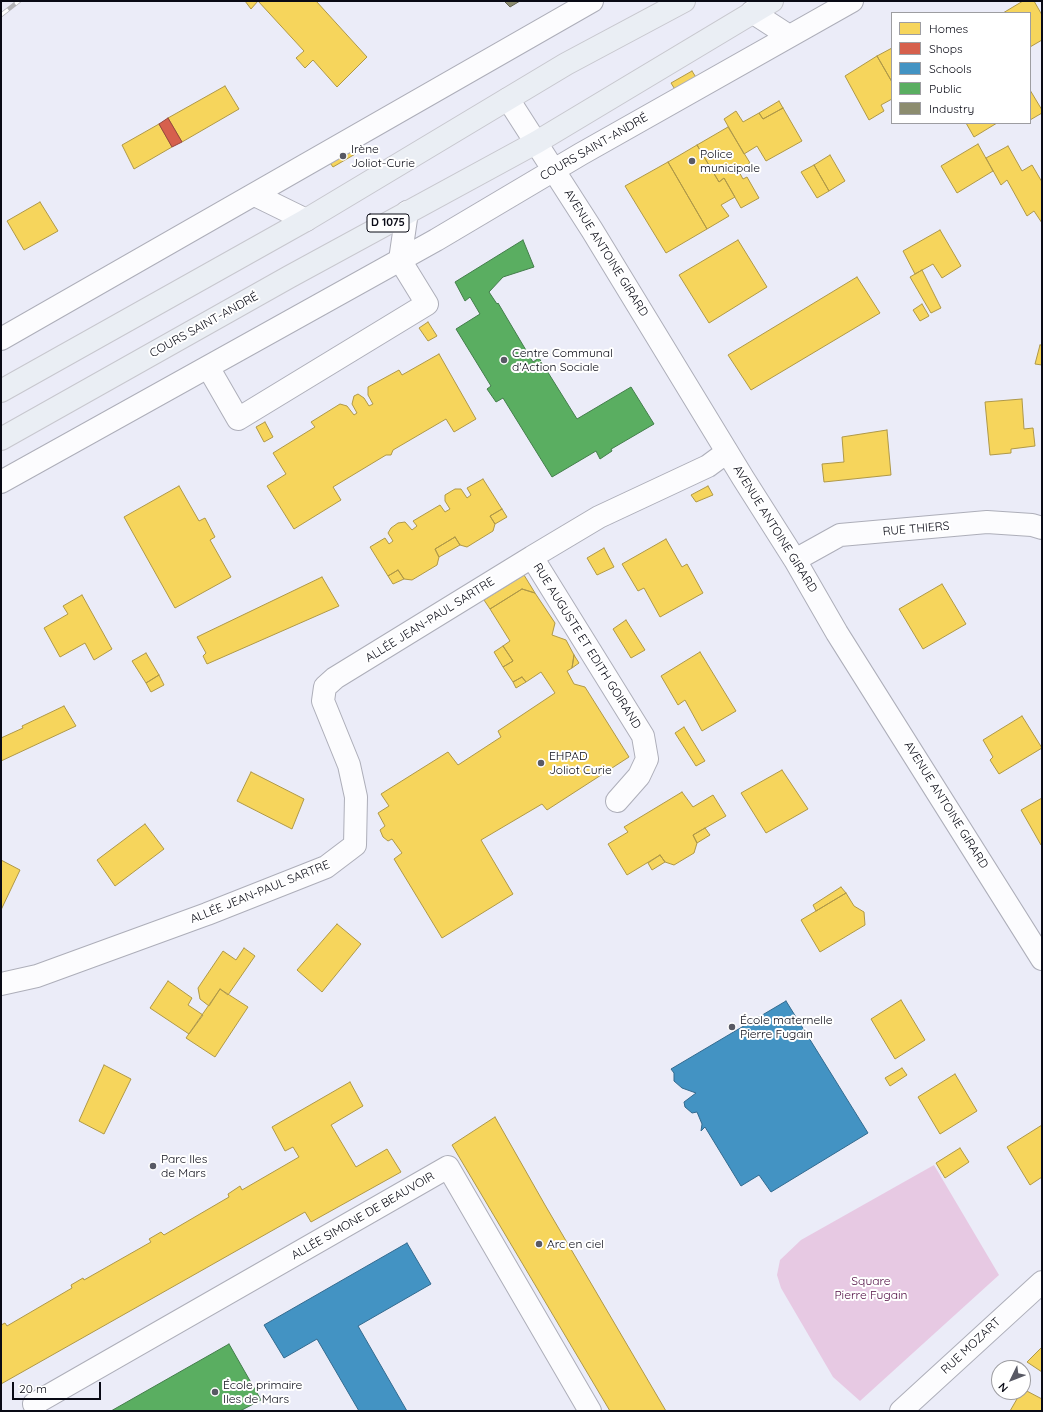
<!DOCTYPE html>
<html>
<head>
<meta charset="utf-8">
<style>
  body { margin:0 }
  #map { position:relative; width:1043px; height:1412px; overflow:hidden; background:#ebecf8; font-family:Quicksand,sans-serif }
  canvas { display:block }
  .frame { position:absolute; inset:0; border:2px solid #090a15; pointer-events:none }
  .legend { position:absolute; left:891px; top:12px; width:140px; height:112px; box-sizing:border-box; background:#fff; border:1px solid #9d9da1; margin:0; padding:5px 7px; list-style:none; font-size:12px; color:#090a15 }
  .legend li { display:flex; align-items:center; gap:8px; height:20px }
  .legend b { width:20px; border:1px solid #9d9da1 }
  .north { position:absolute; left:991px; top:1360px; width:40px; height:40px; box-sizing:border-box; background:#fff; border:1px solid #9d9da1; border-radius:50%; rotate:227deg; font-size:11px; font-weight:700; line-height:16px; text-align:center; color:#090a15 }
  .north::after { content:''; display:block; margin:auto; width:14px; height:18px; background:#585964; clip-path:polygon(50% 0,100% 100%,50% 72%,0 100%) }
  .scale { position:absolute; left:12px; top:1382px; width:89px; height:18px; box-sizing:border-box; border:2px solid #090a15; border-top:0; padding-left:5px; font-size:12px; line-height:14px; white-space:nowrap; color:#090a15; -webkit-text-stroke:3px #fff; paint-order:stroke }
</style>
</head>
<body>
<div id="map">
<canvas width="1043" height="1412"></canvas>
<div class="frame"></div>
<ul class="legend">
<li><b style="height:11px;background:#f6d55c"></b>Homes</li>
<li><b style="height:11px;background:#d6604d"></b>Shops</li>
<li><b style="height:11px;background:#4393c3"></b>Schools</li>
<li><b style="height:11px;background:#5aae61"></b>Public</li>
<li><b style="height:11px;background:#8c8c6e"></b>Industry</li>
</ul>
<div class="north">N</div>
<div class="scale">20 m</div>
</div>
<script>
const ctx = document.querySelector('canvas').getContext('2d');
ctx.lineJoin = 'round';
function paint(path, color) { ctx.fillStyle = color; ctx.fill(path, 'evenodd'); }
const shape = rows => new Path2D(rows.map(r => 'M' + r).join(''));
function trace(path, color, width, dash) { ctx.strokeStyle = color; ctx.lineWidth = width; ctx.lineCap = dash ? 'butt' : 'round'; ctx.setLineDash(dash || []); ctx.stroke(path); }
function drawText(font, color, halo, rows, align = 'center') {
  ctx.font = font + ' Quicksand,sans-serif'; ctx.lineWidth = 4; ctx.setLineDash([]); ctx.textBaseline = 'middle'; ctx.strokeStyle = halo; ctx.fillStyle = color; for (const [text, x, y, turn = 0] of rows) {
    ctx.save(); ctx.translate(x, y); ctx.rotate((+turn || 0) * Math.PI / 180); ctx.textAlign = isNaN(turn) ? turn : align; if (halo) ctx.strokeText(text, 0, 0); ctx.fillText(text, 0, 0); ctx.restore();
  }
}
paint(shape([
  [934,1165,999,1275,860,1401,833,1377,781,1288,777,1275,780,1260,801,1240]
]), '#e7c9e3');
const homes = shape([
  [245,1,316,1,367,57,337,87,313,60,305,68,296,58,304,51,258,1,251,9,245,1],
  [1023,1,1034,1,1042,15,1042,40,1030,47,1030,13,1003,13,1023,1],
  [892,48,892,82,877,56,892,48],
  [877,56,892,82,892,99,881,105,884,111,869,120,845,76,877,56],
  [692,71,697,79,676,91,671,83,692,71],
  [225,86,239,109,182,142,168,118,225,86],
  [1030,90,1042,110,1042,113,1030,120,1030,90],
  [779,101,783,108,763,119,759,113,779,101],
  [783,108,802,141,766,161,757,146,744,154,724,119,736,111,743,122,759,113,763,119,783,108],
  [966,123,997,123,974,137,966,123],
  [159,124,172,147,134,169,122,145,159,124],
  [728,127,750,163,738,170,743,179,747,177,759,198,741,208,724,178,719,182,697,145,728,127],
  [978,144,993,171,957,193,941,166,978,144],
  [352,145,357,153,333,167,328,160,352,145],
  [697,145,719,182,724,178,735,197,721,205,729,216,707,229,668,162,697,145],
  [1008,146,1022,171,1032,165,1042,182,1042,223,1034,211,1027,216,1007,180,1001,185,986,158,1008,146],
  [830,155,845,181,829,191,814,165,830,155],
  [668,162,707,229,666,253,625,186,668,162],
  [814,165,829,191,817,198,801,172,814,165],
  [40,202,58,231,24,250,7,221,40,202],
  [940,230,961,266,942,278,933,264,915,274,903,251,940,230],
  [738,240,767,287,709,323,679,275,738,240],
  [922,270,941,308,931,313,910,277,922,270],
  [857,277,880,313,751,390,728,355,857,277],
  [922,304,929,316,920,321,913,310,922,304],
  [428,322,437,336,428,341,419,328,428,322],
  [1040,345,1042,345,1042,365,1035,364,1040,345],
  [439,354,476,419,454,432,446,419,393,450,391,455,386,455,333,487,341,500,294,529,267,486,286,474,273,453,315,427,311,422,340,404,347,406,354,415,357,413,352,404,354,396,358,394,364,398,369,406,373,404,368,395,368,387,399,370,402,375,439,354],
  [1022,399,1024,429,1033,428,1035,446,1011,449,1011,453,990,455,985,402,1022,399],
  [265,422,273,437,264,442,256,427,265,422],
  [887,430,891,475,824,482,822,464,844,462,842,437,887,430],
  [483,479,502,509,490,516,495,524,493,531,467,547,460,545,455,537,435,549,439,557,437,565,412,580,404,579,398,570,388,576,370,547,385,538,389,544,393,541,388,533,391,528,398,523,405,522,412,530,417,526,413,521,440,505,445,512,450,509,445,501,445,495,455,489,461,489,467,498,471,495,467,488,483,479],
  [179,486,199,521,205,518,215,537,210,540,231,577,175,608,124,517,179,486],
  [708,486,713,495,696,502,691,495,708,486],
  [502,509,507,517,495,524,490,516,502,509],
  [455,537,460,545,439,557,435,549,455,537],
  [666,539,682,567,687,564,703,593,660,617,644,588,638,591,622,564,666,539],
  [604,548,614,567,597,575,587,558,604,548],
  [398,570,404,579,393,584,388,576,398,570],
  [524,575,535,593,522,589,490,609,484,600,524,575],
  [322,577,339,606,207,664,203,656,206,653,197,637,322,577],
  [942,584,966,624,923,649,899,609,942,584],
  [522,589,535,593,555,623,552,635,566,640,574,655,572,668,567,671,574,684,585,687,629,757,547,810,542,804,481,840,513,894,442,938,394,859,402,853,392,839,388,841,383,837,380,830,385,826,378,813,389,806,381,794,448,752,458,765,501,737,498,731,555,693,541,672,526,682,522,677,513,682,503,667,513,661,503,646,510,641,490,609,522,589],
  [82,595,112,649,94,660,85,643,60,657,44,628,68,614,63,606,82,595],
  [626,620,645,650,631,658,613,629,626,620],
  [503,646,513,661,503,667,494,652,503,646],
  [700,652,736,711,702,731,685,700,678,705,661,676,700,652],
  [146,653,159,675,146,683,132,661,146,653],
  [574,655,579,663,572,668,574,655],
  [159,675,164,685,151,692,146,683,159,675],
  [522,677,526,682,516,688,513,682,522,677],
  [64,706,76,726,1,761,1,738,23,728,22,726,64,706],
  [1022,716,1042,748,999,774,990,760,993,757,983,740,1022,716],
  [684,727,705,761,696,766,675,733,684,727],
  [782,770,808,809,766,833,741,793,782,770],
  [251,772,304,799,292,829,237,801,251,772],
  [682,792,693,807,713,795,726,816,693,835,697,843,694,853,674,865,665,862,660,855,627,875,608,844,628,832,624,827,682,792],
  [1042,798,1042,845,1041,845,1021,810,1042,798],
  [145,824,164,849,115,886,97,860,145,824],
  [705,828,710,835,697,843,693,835,705,828],
  [660,855,665,862,652,870,648,863,660,855],
  [1,860,20,870,1,910,1,860],
  [841,887,846,893,816,911,813,905,841,887],
  [846,893,854,906,864,912,865,925,820,952,801,920,846,893],
  [337,924,361,944,322,992,297,970,337,924],
  [244,948,255,956,228,995,220,989,209,1006,200,999,198,988,223,951,236,960,244,948],
  [168,981,192,998,188,1005,203,1015,189,1034,150,1008,168,981],
  [220,989,248,1007,215,1057,186,1038,220,989],
  [901,1000,925,1040,895,1059,871,1019,901,1000],
  [104,1065,131,1079,104,1134,79,1121,104,1065],
  [902,1068,907,1075,890,1086,885,1078,902,1068],
  [955,1074,977,1111,940,1134,918,1097,955,1074],
  [350,1082,363,1106,331,1125,356,1167,387,1149,401,1172,311,1222,305,1212,1,1384,1,1325,5,1323,7,1326,72,1288,71,1285,83,1278,84,1280,151,1242,149,1239,161,1232,164,1235,229,1197,228,1194,240,1186,242,1190,299,1157,293,1147,285,1151,272,1127,350,1082],
  [495,1117,545,1205,666,1411,610,1411,452,1145,495,1117],
  [1042,1125,1042,1177,1030,1185,1007,1147,1042,1125],
  [960,1148,969,1162,945,1178,936,1163,960,1148],
  [1042,1347,1042,1372,1027,1362,1042,1347],
  [1023,1389,1042,1399,1042,1411,1010,1411,1021,1392,1023,1392,1023,1389]
]);
paint(homes, '#f6d55c');
trace(homes, '#af9847', 1);
const shops = shape([
  [168,118,182,142,172,147,159,124,168,118]
]);
paint(shops, '#d6604d');
trace(shops, '#98463c', 1);
const schools = shape([
  [786,1001,868,1133,771,1192,759,1175,741,1186,705,1127,701,1131,702,1124,697,1112,692,1113,685,1107,684,1102,696,1093,682,1088,674,1081,674,1073,671,1069,786,1001],
  [407,1243,431,1284,358,1326,407,1411,359,1411,317,1339,284,1358,264,1325,407,1243]
]);
paint(schools, '#4393c3');
trace(schools, '#326a8f', 1);
const public = shape([
  [523,240,534,267,503,277,489,292,497,304,498,303,533,362,539,358,577,419,631,387,654,424,613,448,611,449,612,451,600,459,596,451,552,477,503,398,496,402,487,389,491,386,456,329,480,314,470,297,465,301,455,282,523,240],
  [229,1344,261,1400,240,1411,111,1411,229,1344]
]);
paint(public, '#5aae61');
trace(public, '#427d4a', 1);
const industry = shape([
  [504,1,520,1,510,7,504,1]
]);
paint(industry, '#8c8c6e');
trace(industry, '#656553', 1);
const minor = shape([
  [752,12,789,36],
  [508,99,592,230,743,478,795,560,837,633,1042,959],
  [255,195,306,220],
  [400,260,407,212],
  [1,339,592,1],
  [208,367,238,419,427,304,400,260],
  [1,482,436,240,581,154,852,1],
  [795,560,840,535,987,522,1032,525,1042,528],
  [617,801,639,776,647,759,643,736,532,557,599,517,708,466,727,452],
  [1,984,37,976,207,914,326,867,355,845,356,797,349,765,323,701,325,687,335,678,532,557],
  [34,1404,448,1167,590,1411],
  [901,1411,1042,1282]
]);
const major = shape([
  [1,391,306,220,566,64,684,1],
  [1,439,289,277,537,142,772,1]
]);
trace(minor, '#adaeb9', 24);
trace(major, '#c7c7ce', 24);
trace(minor, '#fcfcfe', 22);
trace(major, '#eaeef4', 22);
const rail = shape([
  [1,15,19,1]
]);
trace(rail, '#b4b4b7', 4.5);
trace(rail, '#fff', 3, [9]);
for (const [x, y, r, color] of [
  [343,156,4,"#585964"],
  [692,161,4,"#585964"],
  [504,360,4,"#585964"],
  [541,763,4,"#585964"],
  [732,1027,4,"#585964"],
  [153,1166,4,"#585964"],
  [539,1244,4,"#585964"],
  [215,1392,4,"#585964"]
]) { const dot = new Path2D(); dot.arc(x, y, r, 0, 2 * Math.PI); ctx.fillStyle = color; ctx.fill(dot); trace(dot, '#fff', 1.5); }
for (const [x, y, w] of [
  [388,223,42]
]) { const box = new Path2D(); box.roundRect(x - w / 2, y - 9, w, 18, 3); ctx.fillStyle = '#fff'; ctx.fill(box); trace(box, '#090a15', 1); }
drawText('bold 11px', '#090a15', null, [
  ["D 1075",388,223]
]);
drawText('12px', '#090a15', '#fff', [
  ["COURS SAINT-ANDRÉ",594,147,-30],
  ["AVENUE ANTOINE GIRARD",606,253,58],
  ["COURS SAINT-ANDRÉ",204,325,-29],
  ["AVENUE ANTOINE GIRARD",775,529,58],
  ["RUE THIERS",916,529,-5],
  ["ALLÉE JEAN-PAUL SARTRE",430,620,-32],
  ["RUE AUGUSTE ET EDITH GOIRAND",587,646,58],
  ["AVENUE ANTOINE GIRARD",946,805,58],
  ["ALLÉE JEAN-PAUL SARTRE",260,892,-22],
  ["ALLÉE SIMONE DE BEAUVOIR",363,1216,-30],
  ["RUE MOZART",971,1346,-43]
]);
drawText('12px', '#090a15', '#fff', [
  ["Irène",351,149],
  ["Joliot-Curie",351,163],
  ["Police",700,154],
  ["municipale",700,168],
  ["Centre Communal",512,353],
  ["d'Action Sociale",512,367],
  ["EHPAD",549,756],
  ["Joliot Curie",549,770],
  ["École maternelle",740,1020],
  ["Pierre Fugain",740,1034],
  ["Parc Iles",161,1159],
  ["de Mars",161,1173],
  ["Arc en ciel",547,1244],
  ["École primaire",223,1385],
  ["Iles de Mars",223,1399]
], 'left');
drawText('12px', '#4e0a40', '#fff', [
  ["Square",871,1281],
  ["Pierre Fugain",871,1295]
]);
</script>
</body>
</html>
